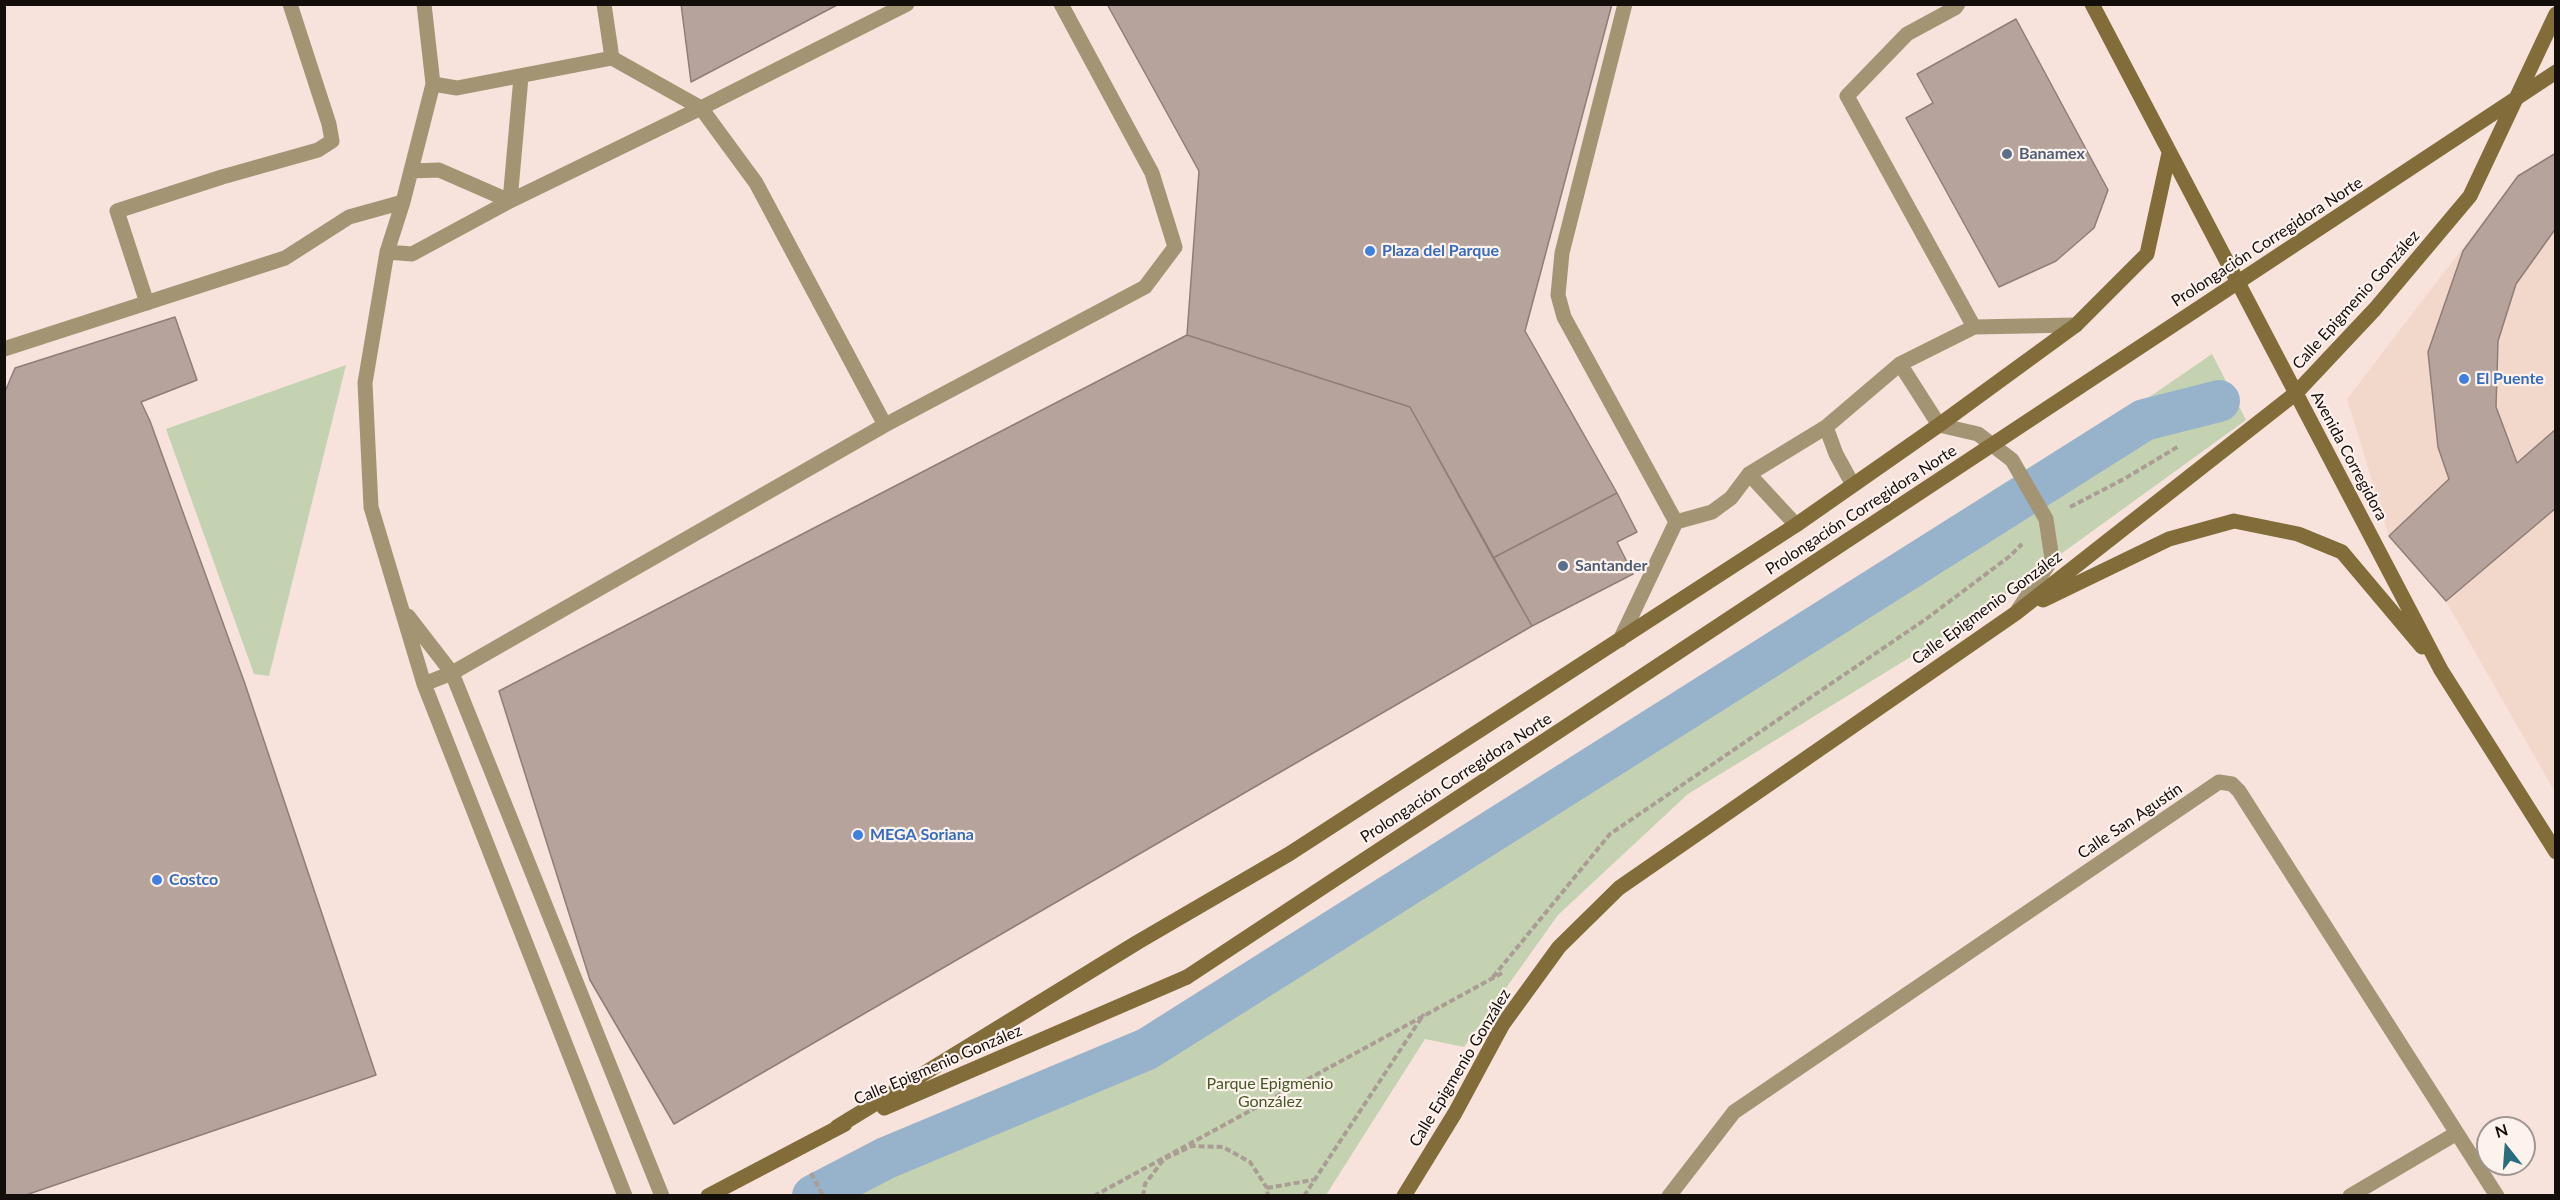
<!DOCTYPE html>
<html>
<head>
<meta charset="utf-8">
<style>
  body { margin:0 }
  #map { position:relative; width:2560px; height:1200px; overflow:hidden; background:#f7e3db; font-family:Lato,sans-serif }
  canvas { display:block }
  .frame { position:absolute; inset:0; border:6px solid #140e0b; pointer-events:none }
  .north { position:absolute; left:2476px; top:1116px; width:60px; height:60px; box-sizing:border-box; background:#fef2ed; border:2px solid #a09793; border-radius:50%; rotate:343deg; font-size:16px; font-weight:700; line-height:24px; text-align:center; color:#140e0b }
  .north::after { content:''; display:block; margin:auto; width:21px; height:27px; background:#286e7c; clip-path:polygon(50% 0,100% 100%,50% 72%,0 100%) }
</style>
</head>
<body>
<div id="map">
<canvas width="2560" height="1200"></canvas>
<div class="frame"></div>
<div class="north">N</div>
</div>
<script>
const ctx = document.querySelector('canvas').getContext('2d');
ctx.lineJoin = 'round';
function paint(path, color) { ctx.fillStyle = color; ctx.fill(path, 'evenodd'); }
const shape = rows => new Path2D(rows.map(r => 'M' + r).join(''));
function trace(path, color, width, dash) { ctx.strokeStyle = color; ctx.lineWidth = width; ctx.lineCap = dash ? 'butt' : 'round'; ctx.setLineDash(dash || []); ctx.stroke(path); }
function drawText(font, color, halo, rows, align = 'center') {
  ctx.font = font + ' Lato,sans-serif'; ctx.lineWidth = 4.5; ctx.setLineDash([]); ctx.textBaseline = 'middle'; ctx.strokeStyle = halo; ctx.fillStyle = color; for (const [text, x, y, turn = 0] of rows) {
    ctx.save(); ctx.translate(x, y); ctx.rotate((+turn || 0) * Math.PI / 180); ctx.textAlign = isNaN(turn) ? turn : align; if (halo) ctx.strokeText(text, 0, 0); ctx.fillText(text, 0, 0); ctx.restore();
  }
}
paint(shape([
  [2555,153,2555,792,2446,601,2389,536,2347,399,2518,176]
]), '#f2d7cb');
paint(shape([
  [2212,354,2246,420,1964,624,1688,794,1558,915,1464,1047,1425,1039,1326,1195,787,1196,1058,1065,1143,1053,1673,724],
  [346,365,269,676,254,674,166,429]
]), '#c4d2b1');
trace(shape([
  [813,1196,886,1158,1147,1049,2144,420,2219,401]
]), '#97b3cc', 42);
const building = shape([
  [681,4,839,4,691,82,681,4],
  [1107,4,1612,4,1525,331,1617,493,1493,558,1410,407,1187,335,1199,171,1107,4],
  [2016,19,2108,190,2094,228,2056,261,1999,287,1906,118,1933,103,1917,74,2016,19],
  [2556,153,2556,228,2516,284,2498,341,2496,407,2517,463,2556,429,2556,508,2446,601,2389,536,2449,479,2438,447,2428,352,2463,251,2518,176,2556,153],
  [175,317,197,380,141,402,150,421,245,684,376,1075,23,1196,4,1196,4,394,15,368,175,317],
  [1187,335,1410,407,1532,626,674,1124,590,980,499,691,1187,335],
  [1617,493,1637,532,1617,542,1633,574,1532,626,1493,558,1617,493]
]);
paint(building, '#b6a49c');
trace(building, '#8f7e77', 1.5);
trace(shape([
  [2070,507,2124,479,2179,446],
  [1493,977,1610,834,1926,619,2010,556,2022,544],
  [811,1173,823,1196],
  [1267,1188,1313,1180],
  [1094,1196,1504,972],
  [1143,1196,1145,1184,1164,1159,1192,1146,1223,1147,1250,1162,1267,1188,1268,1196],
  [1304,1196,1424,1014]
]), '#ab9c95', 4, [6, 3]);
trace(shape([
  [424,4,433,84,403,202,387,252,365,383,371,507,424,684,625,1196],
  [604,4,612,58],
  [1625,4,1562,253,1558,295,1564,317,1676,522],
  [1958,4,1955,8,1907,34,1847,96,1974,327],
  [433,84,457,88,612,58,701,108,756,183,885,425],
  [411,171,439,170,510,201,521,77],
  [387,252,412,254,510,201,701,108,907,4],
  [147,303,117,211,222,177,318,150,332,141,329,124,290,4],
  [4,349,285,258,349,217,403,202],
  [1900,364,1939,425],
  [1826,427,1836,454,1853,485],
  [1749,474,1796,525],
  [408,616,452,673,662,1196],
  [1620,640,1676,522,1712,512,1731,498,1749,474,1826,427,1900,364,1974,327,2076,325],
  [424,684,452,673,885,425,1145,287,1175,247,1152,173,1061,4]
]), '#a39474', 15);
trace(shape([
  [1669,1196,1734,1112,2219,782,2232,784,2239,791,2497,1196],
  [2350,1196,2457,1133]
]), '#a39474', 15);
trace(shape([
  [1939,425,1978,434,2012,460,2046,519,2052,559,2018,610]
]), '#a39474', 15);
trace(shape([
  [2092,4,2441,670,2556,852],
  [2043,600,2169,539,2234,521,2298,534,2342,552,2422,647],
  [884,1108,1187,977],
  [837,1127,1138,942,1289,854,1796,525,1939,425,2076,325,2147,254,2169,153],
  [708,1196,845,1124],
  [1404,1196,1455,1113,1503,1024,1559,947,1619,888,2016,613,2296,393,2375,309,2470,196,2556,14]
]), '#816c3a', 15);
trace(shape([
  [1187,977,2556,72]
]), '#816c3a', 15);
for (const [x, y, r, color] of [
  [2007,154,6,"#5c6f8a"],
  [1370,251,6,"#3f7fe0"],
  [2464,379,6,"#3f7fe0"],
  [1563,566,6,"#5c6f8a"],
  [858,835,6,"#3f7fe0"],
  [157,880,6,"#3f7fe0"]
]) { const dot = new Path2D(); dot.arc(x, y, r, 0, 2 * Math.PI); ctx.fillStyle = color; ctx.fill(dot); trace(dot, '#fef2ed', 2); }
drawText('bold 16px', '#4e5e75', '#fef2ed', [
  ["Banamex",2019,154],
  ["Santander",1575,566]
], 'left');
drawText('16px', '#140e0b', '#fef2ed', [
  ["Prolongación Corregidora Norte",2267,242,-33],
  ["Calle Epigmenio González",2356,300,-48],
  ["Avenida Corregidora",2349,456,62],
  ["Prolongación Corregidora Norte",1861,510,-33],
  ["Calle Epigmenio González",1987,608,-36],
  ["Prolongación Corregidora Norte",1456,778,-33],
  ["Calle San Agustín",2130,821,-34],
  ["Calle Epigmenio González",938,1065,-23],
  ["Calle Epigmenio González",1460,1068,-59]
]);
drawText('bold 16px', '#366cbe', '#fef2ed', [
  ["Plaza del Parque",1382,251],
  ["El Puente",2476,379],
  ["MEGA Soriana",870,835],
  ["Costco",169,880]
], 'left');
drawText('16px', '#455927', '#fef2ed', [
  ["Parque Epigmenio",1270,1084],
  ["González",1270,1102]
]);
</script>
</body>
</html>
